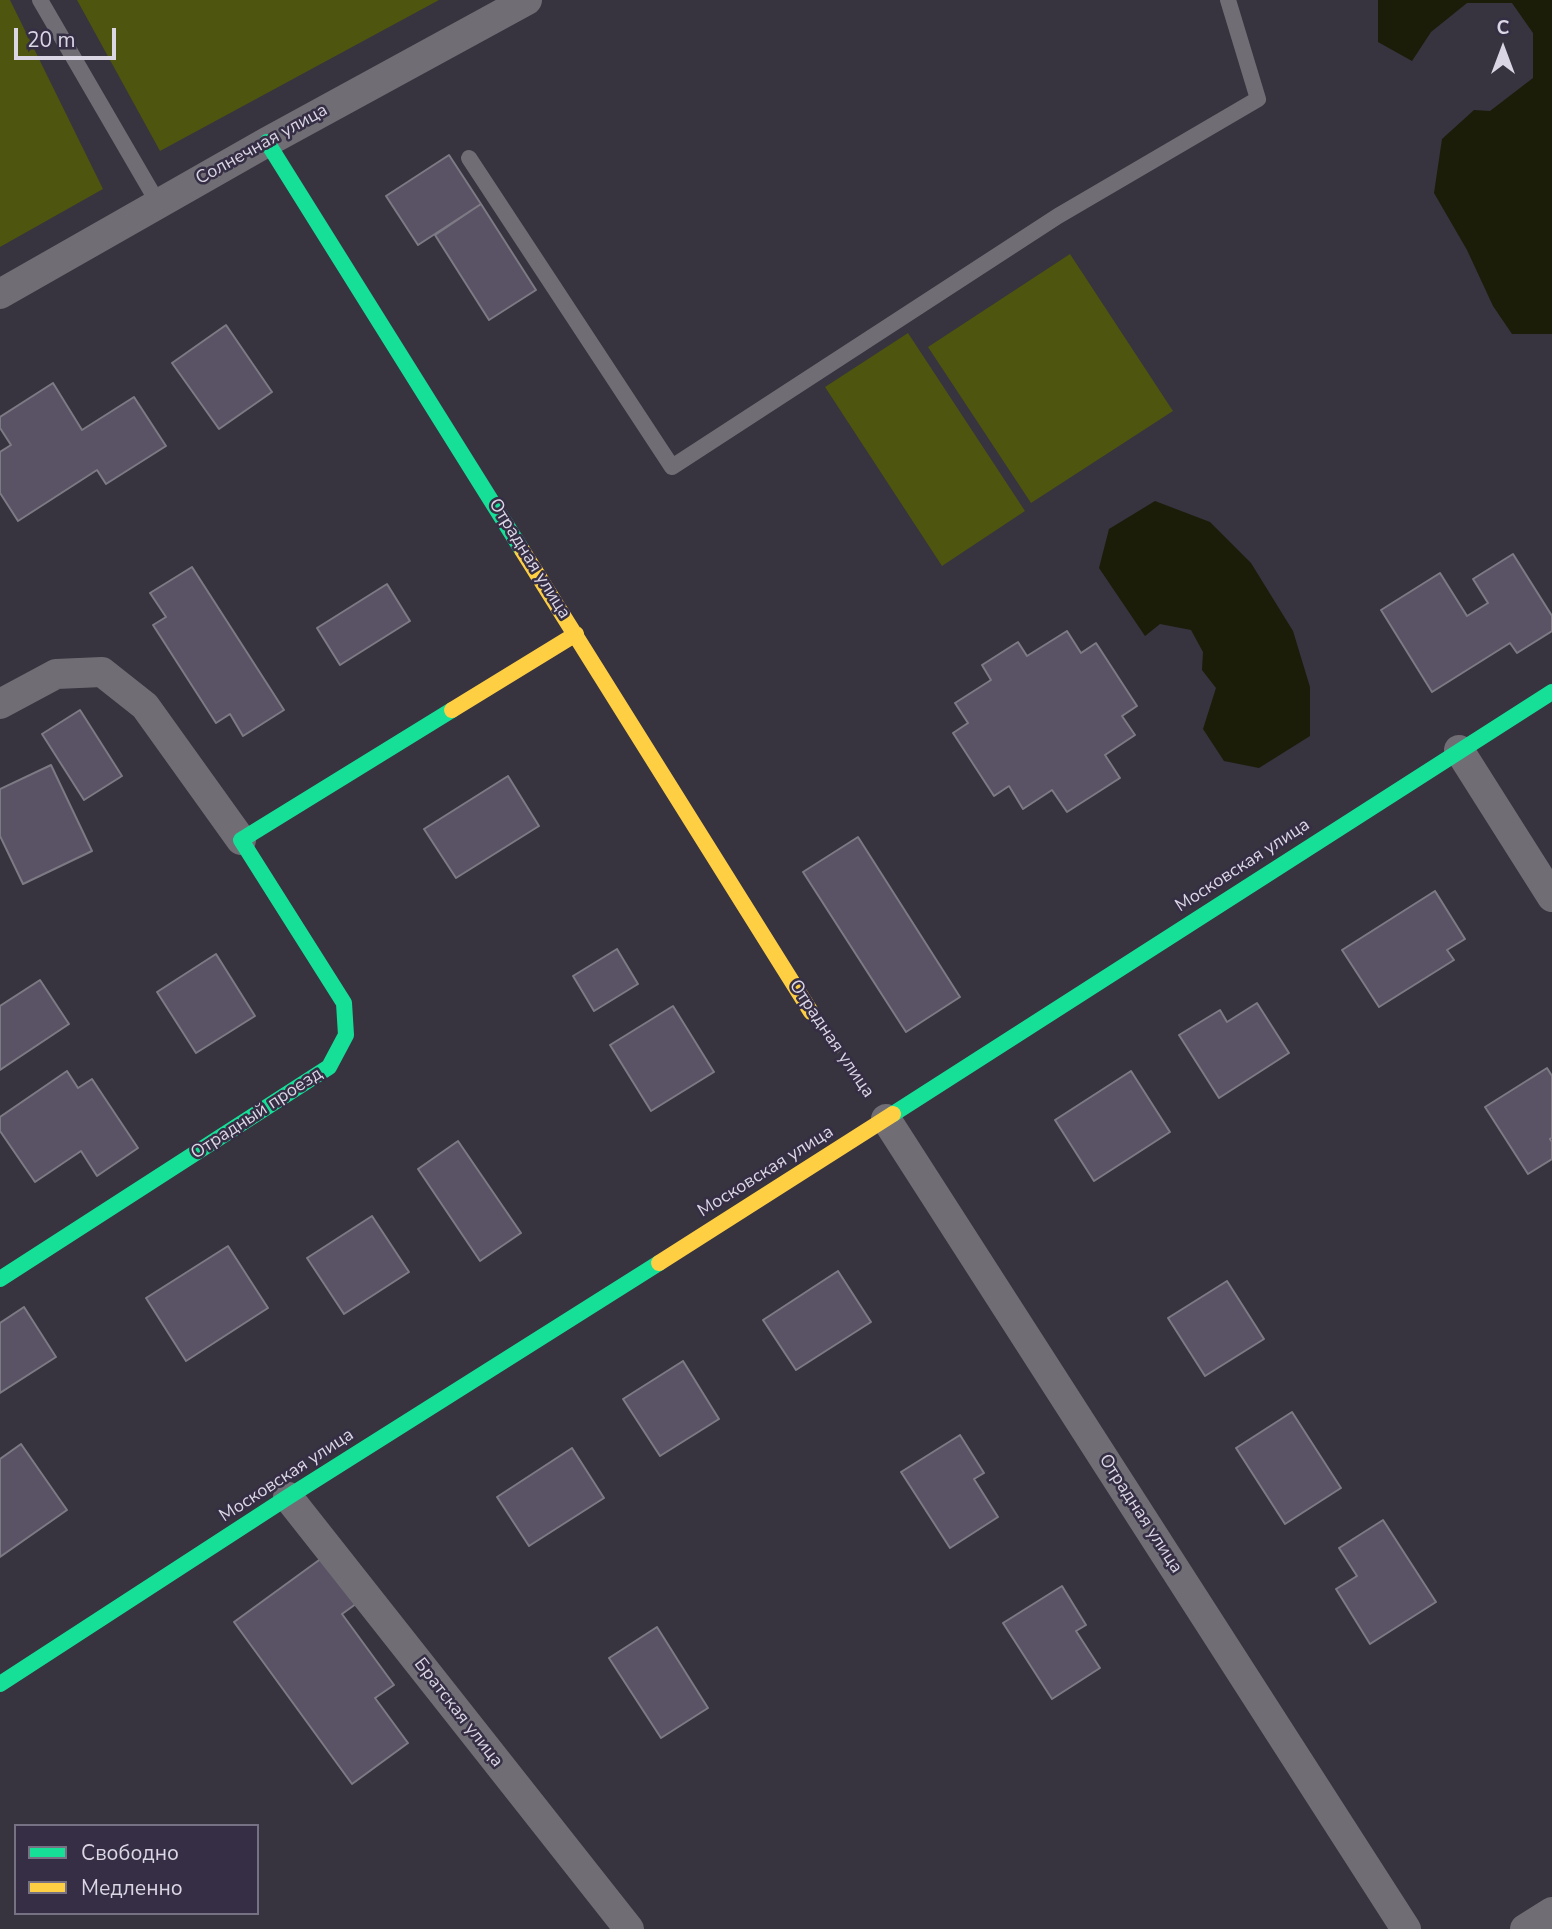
<!DOCTYPE html>
<html>
<head>
<meta charset="utf-8">
<style>
  body { margin:0 }
  #map { position:relative; width:1552px; height:1929px; overflow:hidden; background:#37333f; font-family:"Nunito Sans",sans-serif }
  canvas { display:block }
  .legend { position:absolute; left:14px; top:1824px; width:245px; height:91px; box-sizing:border-box; background:#352e44; border:2px solid #777184; margin:0; padding:9px 12px; list-style:none; font-size:21px; color:#dad6e4 }
  .legend li { display:flex; align-items:center; gap:14px; height:35px }
  .legend b { width:35px; border:2px solid #777184 }
  .north { position:absolute; left:1468px; top:14px; width:70px; height:70px; -webkit-text-stroke:5px #352e44; paint-order:stroke; rotate:0deg; font-size:19px; font-weight:700; line-height:28px; text-align:center; color:#dad6e4 }
  .north::after { content:''; display:block; margin:auto; width:24px; height:32px; background:#dad6e4; clip-path:polygon(50% 0,100% 100%,50% 72%,0 100%) }
  .scale { position:absolute; left:14px; top:28px; width:102px; height:32px; box-sizing:border-box; border:4px solid #dad6e4; border-top:0; padding-left:9px; font-size:21px; line-height:24px; white-space:nowrap; color:#dad6e4; -webkit-text-stroke:5px #352e44; paint-order:stroke }
</style>
</head>
<body>
<div id="map">
<canvas width="1552" height="1929"></canvas>
<ul class="legend">
<li><b style="height:9px;background:#16e098"></b>Свободно</li>
<li><b style="height:9px;background:#ffcf43"></b>Медленно</li>
</ul>
<div class="north">С</div>
<div class="scale">20 m</div>
</div>
<script>
const ctx = document.querySelector('canvas').getContext('2d');
ctx.lineJoin = 'round';
function paint(path, color) { ctx.fillStyle = color; ctx.fill(path, 'evenodd'); }
const shape = rows => new Path2D(rows.map(r => 'M' + r).join(''));
function trace(path, color, width, dash) { ctx.strokeStyle = color; ctx.lineWidth = width; ctx.lineCap = dash ? 'butt' : 'round'; ctx.setLineDash(dash || []); ctx.stroke(path); }
function drawText(font, color, halo, rows, align = 'center') {
  ctx.font = font + ' "Nunito Sans",sans-serif'; ctx.lineWidth = 5; ctx.setLineDash([]); ctx.textBaseline = 'middle'; ctx.strokeStyle = halo; ctx.fillStyle = color; for (const [text, x, y, turn = 0] of rows) {
    ctx.save(); ctx.translate(x, y); ctx.rotate((+turn || 0) * Math.PI / 180); ctx.textAlign = isNaN(turn) ? turn : align; if (halo) ctx.strokeText(text, 0, 0); ctx.fillText(text, 0, 0); ctx.restore();
  }
}
paint(shape([
  [0,0,10,0,103,189,0,247],
  [77,0,439,0,160,151],
  [1070,254,1173,411,1031,503,928,347],
  [908,333,1025,511,942,566,825,387]
]), '#4e550f');
paint(shape([
  [1378,0,1552,0,1552,334,1512,334,1493,306,1467,250,1434,193,1442,139,1474,110,1490,111,1533,78,1533,33,1512,3,1467,3,1431,32,1412,61,1378,42],
  [1155,501,1210,522,1251,563,1293,631,1310,687,1310,736,1259,768,1224,761,1203,729,1216,688,1202,670,1203,652,1191,630,1160,624,1145,636,1099,568,1109,529]
]), '#1b1d09');
const building = shape([
  [449,155,481,204,418,245,386,196,449,155],
  [481,204,536,290,489,320,435,235,481,204],
  [226,325,272,392,219,429,172,363,226,325],
  [53,383,82,430,134,397,166,446,106,484,97,470,18,521,0,493,0,452,11,445,0,428,0,417,53,383],
  [1513,554,1552,616,1552,631,1517,653,1510,643,1432,692,1381,610,1440,573,1467,616,1488,603,1473,579,1513,554],
  [192,567,284,710,243,736,230,714,216,723,153,625,166,617,150,593,192,567],
  [387,584,410,621,340,665,317,628,387,584],
  [1067,631,1081,653,1096,643,1137,706,1122,716,1135,735,1105,755,1120,778,1067,812,1052,790,1023,809,1009,786,994,796,953,733,968,723,955,703,991,680,982,665,1018,642,1027,656,1067,631],
  [80,710,122,776,84,800,42,734,80,710],
  [51,765,92,851,23,884,0,836,0,789,51,765],
  [508,776,539,826,456,878,424,829,508,776],
  [858,837,960,997,906,1032,803,872,858,837],
  [1435,891,1465,939,1447,950,1454,960,1379,1007,1342,950,1435,891],
  [617,949,638,984,594,1011,573,976,617,949],
  [216,954,255,1016,196,1053,157,992,216,954],
  [40,980,69,1024,0,1070,0,1006,40,980],
  [1257,1003,1289,1053,1219,1098,1179,1035,1220,1010,1227,1022,1257,1003],
  [673,1006,714,1072,651,1111,610,1045,673,1006],
  [1547,1068,1552,1076,1552,1138,1550,1139,1552,1142,1552,1159,1528,1174,1485,1107,1547,1068],
  [67,1071,78,1088,92,1079,138,1148,97,1176,81,1151,35,1182,0,1131,0,1117,67,1071],
  [1131,1071,1170,1132,1094,1181,1055,1120,1131,1071],
  [458,1141,521,1233,480,1261,418,1169,458,1141],
  [372,1216,409,1272,344,1314,307,1258,372,1216],
  [228,1246,268,1308,186,1361,146,1298,228,1246],
  [838,1271,871,1322,796,1370,763,1320,838,1271],
  [1227,1281,1264,1339,1205,1376,1168,1318,1227,1281],
  [24,1307,56,1357,0,1393,0,1323,24,1307],
  [683,1361,719,1419,660,1456,623,1399,683,1361],
  [1292,1412,1341,1488,1285,1524,1236,1448,1292,1412],
  [960,1435,984,1473,974,1479,998,1517,950,1548,901,1472,960,1435],
  [21,1444,67,1510,0,1557,0,1459,21,1444],
  [572,1448,604,1498,529,1546,497,1497,572,1448],
  [1383,1520,1436,1602,1370,1644,1336,1589,1357,1576,1339,1548,1383,1520],
  [326,1555,360,1601,342,1614,394,1685,375,1698,408,1743,352,1784,234,1622,326,1555],
  [1062,1586,1086,1625,1076,1631,1100,1668,1052,1699,1003,1623,1062,1586],
  [657,1627,708,1708,661,1738,609,1658,657,1627]
]);
paint(building, '#5a5366');
trace(building, '#7d7a84', 2);
trace(shape([
  [830,1039,865,1089]
]), '#6f6e74', 4.5, [2, 5]);
trace(shape([
  [40,0,158,203],
  [469,158,672,467,1058,216,1258,99,1228,0]
]), '#706e74', 16);
trace(shape([
  [0,294,267,142,527,0],
  [0,704,56,674,102,672,145,706,241,840],
  [1459,750,1552,897],
  [886,1119,1406,1929],
  [288,1497,629,1929],
  [1525,1929,1552,1912]
]), '#706e74', 30);
trace(shape([
  [267,142,522,550],
  [893,1114,1552,692],
  [0,1279,329,1067,346,1035,344,1003,241,840,452,710],
  [0,1684,288,1497,659,1263]
]), '#16e098', 16);
trace(shape([
  [522,550,811,1012],
  [452,710,576,634],
  [659,1263,893,1114]
]), '#ffcf43', 16);
drawText('18px', '#dad6e4', '#352e44', [
  ["Солнечная улица",262,145,-29],
  ["Отрадная улица",529,559,58],
  ["Московская улица",1243,866,-33],
  ["Отрадная улица",831,1039,56],
  ["Отрадный проезд",257,1114,-33],
  ["Московская улица",766,1172,-32],
  ["Московская улица",287,1476,-33],
  ["Отрадная улица",1140,1514,57],
  ["Братская улица",458,1713,52]
]);
</script>
</body>
</html>
